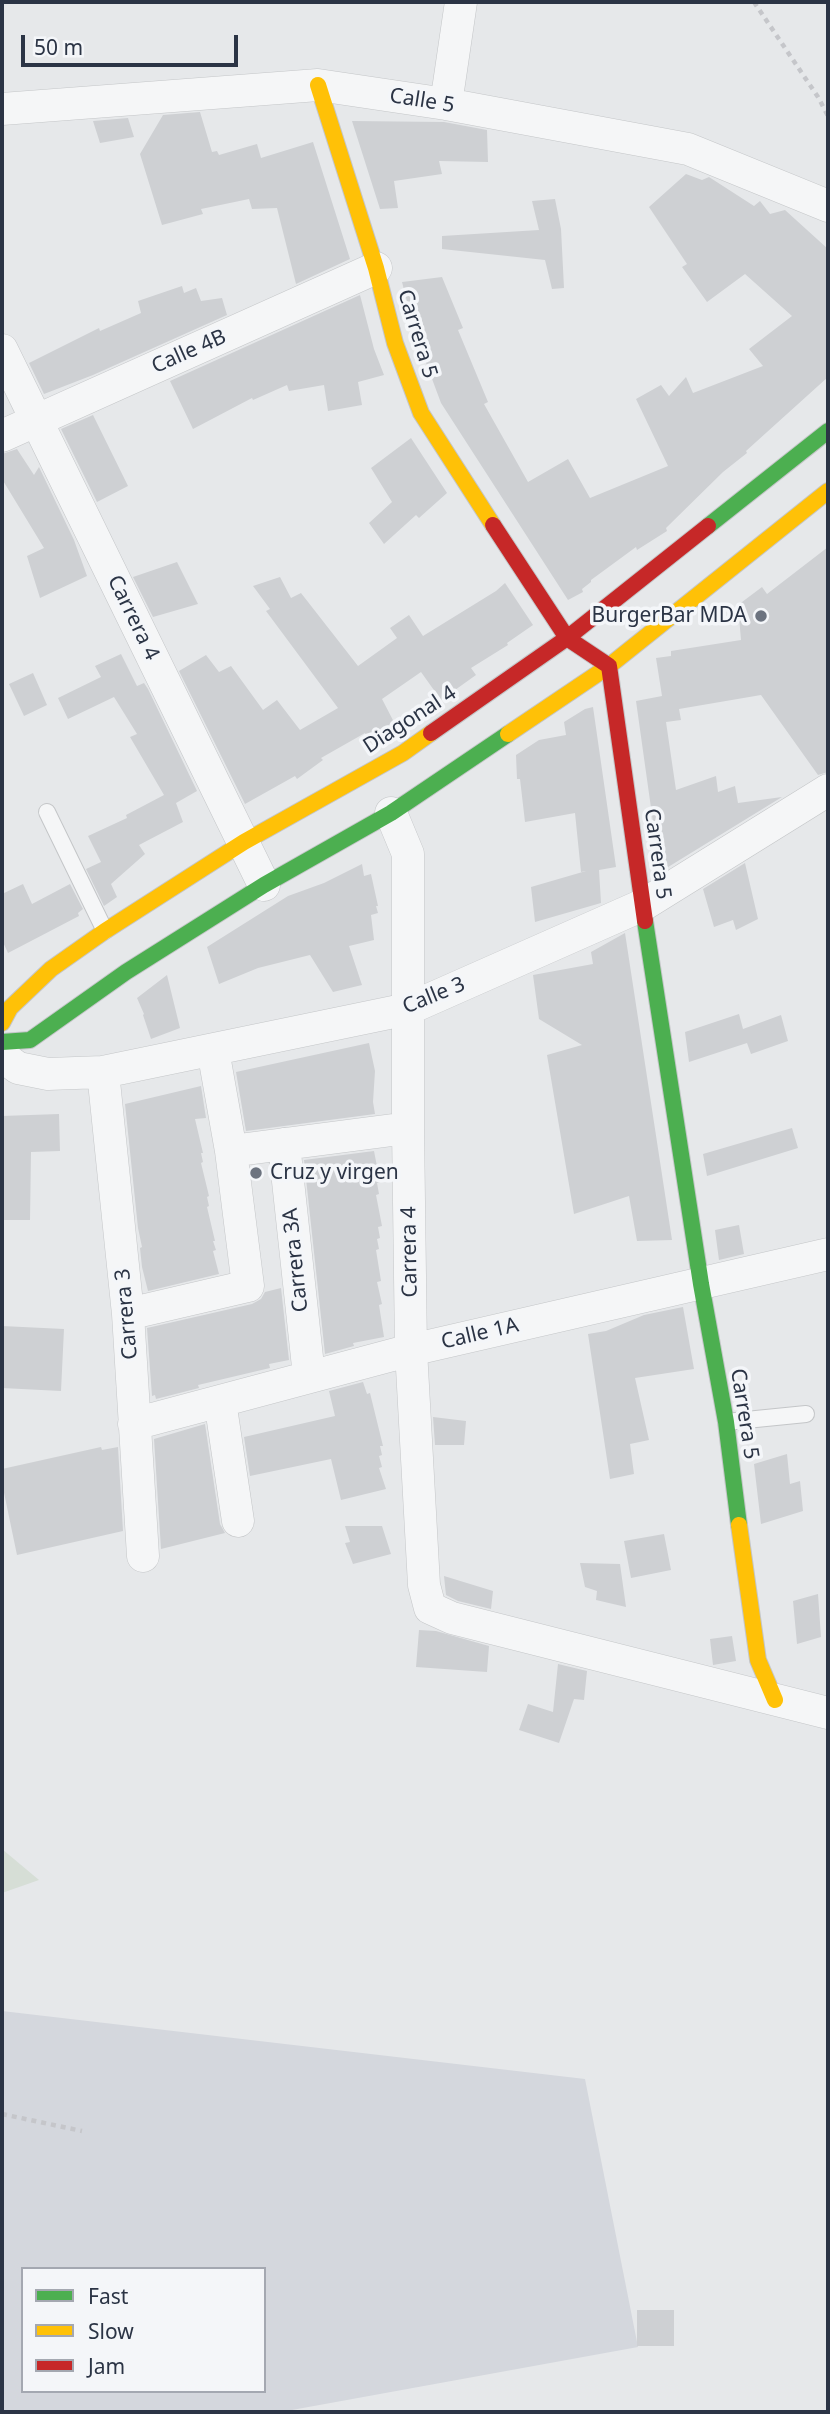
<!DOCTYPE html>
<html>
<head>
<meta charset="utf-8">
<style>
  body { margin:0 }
  #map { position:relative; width:830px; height:2414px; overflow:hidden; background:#e6e8ea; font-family:"Noto Sans",sans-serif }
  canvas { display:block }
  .frame { position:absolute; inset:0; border:4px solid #2b3445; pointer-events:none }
  .legend { position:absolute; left:21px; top:2267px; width:245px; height:126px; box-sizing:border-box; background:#f4f6f9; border:2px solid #a4a8b1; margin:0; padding:9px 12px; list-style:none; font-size:21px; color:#2b3445 }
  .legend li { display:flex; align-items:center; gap:14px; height:35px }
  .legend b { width:35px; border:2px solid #a4a8b1 }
  .scale { position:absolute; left:21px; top:35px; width:217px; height:32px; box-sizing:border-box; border:4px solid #2b3445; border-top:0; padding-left:9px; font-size:21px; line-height:24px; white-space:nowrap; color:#2b3445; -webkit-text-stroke:5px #f4f6f9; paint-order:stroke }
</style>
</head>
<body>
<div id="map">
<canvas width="830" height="2414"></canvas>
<div class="frame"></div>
<ul class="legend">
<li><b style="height:9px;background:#4caf50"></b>Fast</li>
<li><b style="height:9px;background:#ffc107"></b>Slow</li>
<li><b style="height:9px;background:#c62828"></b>Jam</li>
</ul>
<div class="scale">50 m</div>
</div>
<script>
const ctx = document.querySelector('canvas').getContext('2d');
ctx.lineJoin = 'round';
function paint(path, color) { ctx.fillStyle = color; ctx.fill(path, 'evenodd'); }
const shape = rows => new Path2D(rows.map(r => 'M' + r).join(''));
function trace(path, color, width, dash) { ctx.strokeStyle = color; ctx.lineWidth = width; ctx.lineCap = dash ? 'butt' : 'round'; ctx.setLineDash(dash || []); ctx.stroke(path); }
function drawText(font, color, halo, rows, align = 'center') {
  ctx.font = font + ' "Noto Sans",sans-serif'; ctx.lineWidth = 7; ctx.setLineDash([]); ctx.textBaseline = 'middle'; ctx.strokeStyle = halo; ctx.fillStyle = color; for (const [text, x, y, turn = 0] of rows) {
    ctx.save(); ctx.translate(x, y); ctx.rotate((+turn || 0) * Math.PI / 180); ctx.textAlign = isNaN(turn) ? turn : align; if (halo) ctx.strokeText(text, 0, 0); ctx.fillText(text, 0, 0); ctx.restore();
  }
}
paint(shape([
  [2,2011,585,2079,638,2347,281,2412,2,2412],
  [23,2269,264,2269,264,2391,23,2391]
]), '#d4d7dd');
paint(shape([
  [2,1849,39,1880,2,1893]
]), '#d6ded6');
paint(shape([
  [200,112,212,152,217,151,219,155,257,144,261,158,313,142,350,259,296,284,277,208,252,209,249,199,201,209,203,214,162,225,140,154,163,115],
  [128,118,134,137,100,143,93,121],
  [352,121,444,122,487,130,488,162,439,161,442,174,394,181,398,208,380,209],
  [686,174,702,180,709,177,754,206,760,201,770,214,785,210,828,249,828,377,746,451,747,453,723,472,666,528,667,531,637,550,636,547,591,580,591,582,582,589,583,592,568,600,441,403,416,336,402,282,442,277,463,328,458,330,488,402,484,404,528,482,568,459,590,498,668,466,636,399,661,385,669,396,686,377,693,393,763,366,749,349,792,316,745,274,707,302,682,267,687,264,649,207],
  [555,199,561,229,564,288,552,289,545,260,442,249,442,236,539,230,532,201],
  [182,286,184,293,196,288,201,301,222,298,227,315,93,375,44,394,29,363,99,328,100,331,141,313,138,301],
  [360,295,374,349,384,375,358,382,362,405,328,411,324,385,289,391,287,385,253,400,252,398,193,429,170,381],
  [93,415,128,486,97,502,61,429],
  [411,438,447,493,419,518,416,515,384,544,369,523,392,502,371,468],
  [17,449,34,475,39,467,74,540,87,576,40,598,27,556,44,548,2,479,2,454],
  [828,547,828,772,818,775,761,695,679,709,681,720,666,722,676,790,716,776,718,792,735,786,738,803,782,797,660,872,636,701,662,696,656,658,671,656,671,651,741,640,738,605,762,587,767,594],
  [177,562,198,604,153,617,133,577],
  [280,577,291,598,301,593,358,666,397,638,390,628,409,615,423,636,496,591,505,583,533,625,507,643,508,645,471,668,476,675,441,700,421,672,382,699,396,726,370,743,365,733,321,758,323,760,297,779,295,776,245,804,179,671,206,655,219,672,231,666,263,710,277,700,300,730,338,708,266,611,270,609,253,586],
  [121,654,137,686,144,683,148,689,197,791,176,803,183,822,139,845,145,854,111,884,117,897,104,906,86,869,101,862,88,836,127,818,126,815,164,795,130,737,137,734,114,697,68,719,58,698,101,677,95,666],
  [33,673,47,705,24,716,9,684],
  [593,707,616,867,599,870,601,903,535,922,531,887,586,871,581,872,575,813,525,822,520,779,517,779,516,755,539,740,566,735,564,722,585,709],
  [745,863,758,919,736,930,733,920,714,927,703,889],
  [362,864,364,876,371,874,378,906,376,906,378,913,371,915,374,940,349,946,362,985,333,992,310,955,258,968,219,984,207,947,288,896,324,883],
  [23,884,32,904,70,884,83,909,78,913,79,916,8,953,2,940,2,894],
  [625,933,672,1240,637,1241,629,1196,574,1214,547,1055,582,1045,539,1019,533,975,593,964,591,952],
  [167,975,180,1028,151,1039,143,1015,144,1014,137,998],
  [739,1014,743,1029,781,1015,788,1041,751,1054,747,1043,689,1062,685,1032],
  [369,1043,375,1071,373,1102,375,1114,246,1131,236,1072],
  [201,1086,206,1118,195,1119,203,1153,201,1153,203,1162,201,1163,209,1196,207,1197,209,1206,207,1207,215,1241,213,1241,216,1250,213,1251,219,1274,148,1291,142,1267,140,1248,142,1247,138,1228,125,1104],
  [59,1114,60,1151,31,1152,30,1220,2,1220,2,1116],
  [792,1128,798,1148,707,1176,703,1154],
  [374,1151,380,1182,377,1183,379,1194,376,1195,382,1226,378,1227,380,1238,377,1239,379,1249,376,1250,381,1281,377,1282,382,1304,379,1305,384,1337,353,1343,354,1346,325,1354,304,1160],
  [739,1225,744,1254,719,1260,715,1230],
  [281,1288,289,1360,269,1364,270,1368,198,1385,199,1388,156,1399,155,1395,152,1396,147,1328,252,1304,261,1299,265,1292],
  [683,1307,694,1369,635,1378,649,1440,630,1444,634,1474,610,1479,588,1334,606,1331,644,1315],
  [2,1326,64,1329,61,1391,2,1388],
  [363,1382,367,1394,370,1393,383,1446,380,1446,382,1455,379,1456,382,1467,379,1468,386,1489,341,1500,331,1459,250,1476,244,1437,335,1416,329,1391],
  [433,1417,466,1421,464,1445,435,1445],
  [205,1424,220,1524,225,1533,161,1549,154,1439],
  [101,1447,102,1450,118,1447,123,1531,17,1555,2,1483,2,1469],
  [787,1454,790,1484,800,1481,803,1511,761,1524,754,1464],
  [345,1526,382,1526,391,1554,353,1564,345,1543,350,1542],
  [664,1534,671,1570,631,1578,624,1541],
  [580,1563,620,1564,626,1607,596,1600,597,1591,585,1587],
  [444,1576,493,1591,491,1609,458,1601,446,1595],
  [818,1594,821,1637,797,1644,793,1601],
  [419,1630,436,1631,489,1646,487,1672,416,1667],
  [732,1636,736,1661,713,1665,710,1639],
  [558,1664,587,1671,584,1700,574,1699,559,1743,519,1730,528,1704,553,1712],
  [637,2310,674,2310,674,2346,637,2346]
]), '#ced0d3');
const lane = shape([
  [47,812,105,931],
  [726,1422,806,1414]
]);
const street = shape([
  [446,104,461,2],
  [2,109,318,85,446,104,688,149,828,206],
  [2,350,264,885],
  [2,436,376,268],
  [391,813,408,854,408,1128,411,1350,424,1585,430,1608,452,1618,828,1713],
  [2,1056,18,1068,48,1074,103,1072,408,1009,643,905,828,790],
  [103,1072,128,1314,143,1556],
  [284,1144,309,1376],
  [231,1151,408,1128],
  [128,1314,248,1286,231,1151,213,1050],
  [220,1401,238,1521],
  [134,1424,411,1350,828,1254]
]);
const fast = shape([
  [708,526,828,431],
  [645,921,701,1284,726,1422,739,1525],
  [2,1042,30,1040,126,972,264,885,391,813,508,734]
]);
const slow = shape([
  [318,85,376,268,395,343,421,413,493,525],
  [508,734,609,666,828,491],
  [2,1023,10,1008,51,969,105,931,244,842,403,753,431,733],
  [739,1525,758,1660,775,1700]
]);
const jam = shape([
  [493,525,567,638,609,666,645,921],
  [431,733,567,638,708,526]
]);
trace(lane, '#c4c6c8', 18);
trace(street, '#c4c6c8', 33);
trace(fast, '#c4c6c8', 18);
trace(slow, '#c4c6c8', 18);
trace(jam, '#c4c6c8', 18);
trace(shape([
  [754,2,818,97,828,116],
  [2,2114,82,2131]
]), '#c5c6ca', 4.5, [5, 5]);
trace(lane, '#f5f6f7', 16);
trace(street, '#f5f6f7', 32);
trace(fast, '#4caf50', 16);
trace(slow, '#ffc107', 16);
trace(jam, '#c62828', 16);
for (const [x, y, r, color] of [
  [761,616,7,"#6c737f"],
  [256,1173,7,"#6c737f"]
]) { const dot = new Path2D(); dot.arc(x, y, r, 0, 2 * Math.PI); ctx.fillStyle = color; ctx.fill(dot); trace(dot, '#f4f6f9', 2.5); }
drawText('21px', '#2b3445', '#f4f6f9', [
  ["Calle 5",422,101,9],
  ["Carrera 5",417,334,73],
  ["Calle 4B",189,352,-24],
  ["Carrera 4",133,618,64],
  ["Diagonal 4",410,720,-33],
  ["Carrera 5",657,854,82],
  ["Calle 3",434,996,-22],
  ["Carrera 4",410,1252,-91],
  ["Carrera 3A",296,1260,-96],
  ["Carrera 3",127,1314,-95],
  ["Calle 1A",480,1334,-13],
  ["Carrera 5",744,1414,81]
]);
drawText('21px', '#2b3445', '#f4f6f9', [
  ["BurgerBar MDA",747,616],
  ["Cruz y virgen",270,1173,"left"]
], 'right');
</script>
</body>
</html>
